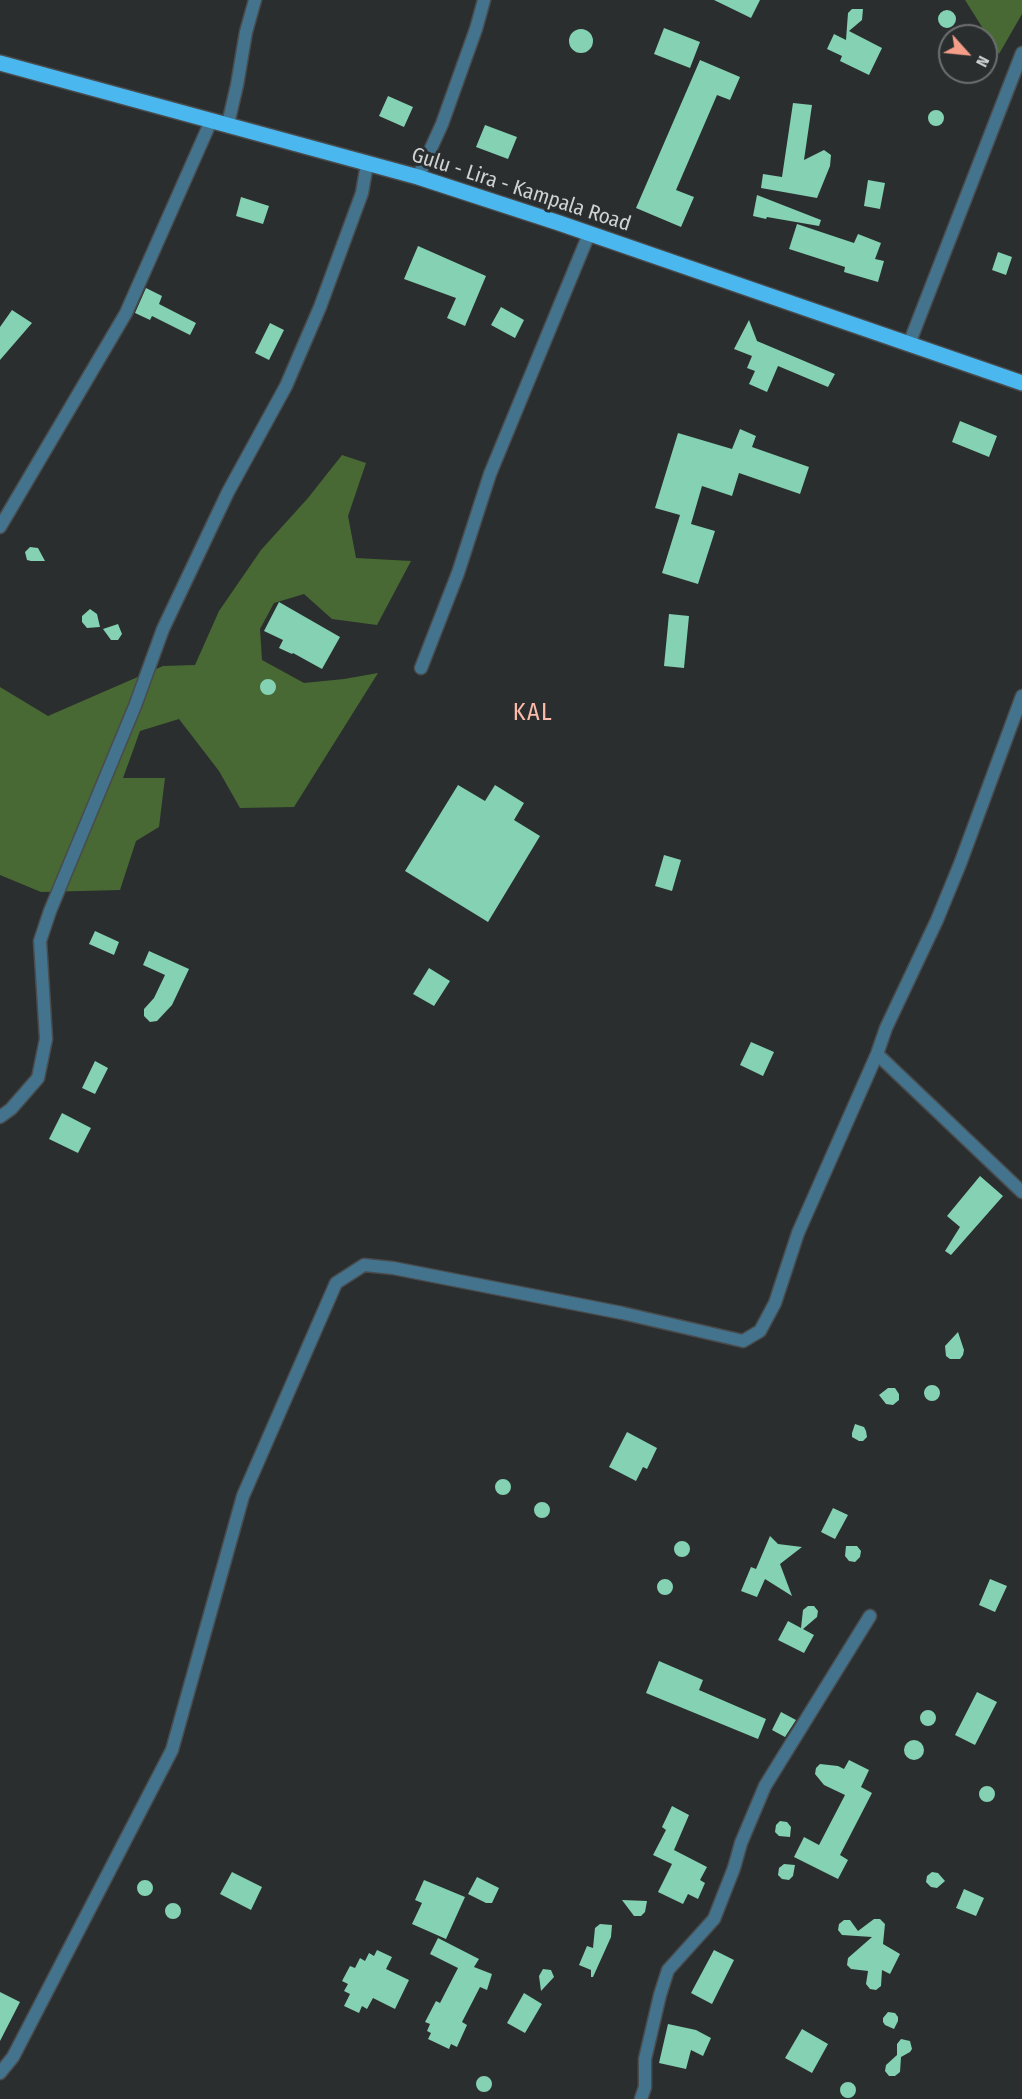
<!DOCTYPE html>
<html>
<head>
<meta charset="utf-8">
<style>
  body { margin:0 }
  #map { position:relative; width:1022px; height:2099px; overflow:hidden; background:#2b2e2e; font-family:"Fira Sans Condensed",sans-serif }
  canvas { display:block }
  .north { position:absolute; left:938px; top:24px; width:60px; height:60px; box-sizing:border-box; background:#2b2e2e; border:2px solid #6d6f70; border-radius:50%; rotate:117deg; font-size:16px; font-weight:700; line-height:24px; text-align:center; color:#cfd1d2 }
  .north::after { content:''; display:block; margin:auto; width:21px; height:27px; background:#f49e89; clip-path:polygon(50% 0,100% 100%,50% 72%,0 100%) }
</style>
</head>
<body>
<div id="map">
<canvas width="1022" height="2099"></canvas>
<div class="north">N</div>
</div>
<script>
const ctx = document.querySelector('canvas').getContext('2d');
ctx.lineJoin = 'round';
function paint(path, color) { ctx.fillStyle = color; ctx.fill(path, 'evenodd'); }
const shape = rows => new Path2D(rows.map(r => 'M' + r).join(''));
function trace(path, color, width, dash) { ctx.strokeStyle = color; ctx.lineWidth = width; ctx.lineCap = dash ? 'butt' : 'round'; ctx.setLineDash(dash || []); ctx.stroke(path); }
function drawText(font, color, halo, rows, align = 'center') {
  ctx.font = font + ' "Fira Sans Condensed",sans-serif'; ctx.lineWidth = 6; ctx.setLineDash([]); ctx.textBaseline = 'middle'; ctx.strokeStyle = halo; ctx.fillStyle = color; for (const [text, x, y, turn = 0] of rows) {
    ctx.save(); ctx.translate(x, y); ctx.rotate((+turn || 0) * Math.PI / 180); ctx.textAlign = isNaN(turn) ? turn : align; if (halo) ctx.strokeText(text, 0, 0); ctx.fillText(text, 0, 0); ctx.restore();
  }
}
paint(shape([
  [965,0,1022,0,1022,14,999,54],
  [342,455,366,463,348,516,356,558,411,561,377,625,332,619,304,594,274,603,260,629,262,660,304,683,344,679,378,673,294,807,240,808,219,771,179,719,140,731,123,778,165,778,159,827,136,841,120,890,41,892,0,875,0,687,48,716,163,666,195,665,219,611,261,550,308,498]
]), '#486933');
paint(shape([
  [714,0,760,0,751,18],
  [852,9,863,9,862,20,849,31,882,48,869,75,840,61,842,56,827,49,834,34,846,40,848,13],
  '938 19a9 9 0 1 1 18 0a9 9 0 1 1-18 0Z',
  [664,28,700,42,690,68,654,54],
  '569 41a12 12 0 1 1 24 0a12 12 0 1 1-24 0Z',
  [700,60,740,77,730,100,717,95,676,190,694,197,681,227,636,208],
  [388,96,413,107,404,127,379,116],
  [793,103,812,105,804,160,824,150,831,155,830,166,817,198,761,188,763,174,782,177],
  '928 118a8 8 0 1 1 16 0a8 8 0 1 1-16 0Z',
  [485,125,517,137,508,159,476,147],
  [868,180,885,183,880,209,864,206],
  [757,195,821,220,819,226,767,217,766,219,753,216],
  [241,197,269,206,263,224,236,216],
  [797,224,854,243,858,234,881,243,875,259,884,261,878,282,844,272,845,267,789,249],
  [418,246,486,276,465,326,447,318,456,298,404,279],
  [998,252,1012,257,1006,275,992,270],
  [146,288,162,296,159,304,196,323,190,335,152,316,150,320,135,313],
  [501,307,524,320,515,338,491,325],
  [12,310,32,323,0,360,0,327],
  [749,320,757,341,835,374,828,387,778,366,767,392,749,384,755,371,747,368,752,356,734,349],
  [270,323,284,330,269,360,255,353],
  [960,421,997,436,989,457,952,442],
  [740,429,756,436,752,447,809,467,800,494,739,473,732,496,702,486,691,524,715,531,698,584,662,573,680,515,655,508,678,433,732,449],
  [30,547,38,548,45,561,31,561,27,560,25,552],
  [279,602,340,637,322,669,293,653,292,654,279,648,283,640,264,631],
  [90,609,97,614,100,627,87,628,82,622,82,616],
  [669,614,689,616,684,668,664,666],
  [118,624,122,634,118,640,111,640,103,629],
  '260 687a8 8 0 1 1 16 0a8 8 0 1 1-16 0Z',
  [458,785,485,801,495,785,524,803,514,820,540,836,488,922,405,871],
  [664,855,681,860,672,891,655,886],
  [95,931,119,942,114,955,89,944],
  [149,951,189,969,172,1005,157,1021,150,1022,144,1016,144,1009,154,998,165,975,143,965],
  [429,968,450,981,434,1006,413,994],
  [751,1042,774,1052,763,1076,740,1065],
  [95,1061,108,1068,95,1094,82,1088],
  [62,1113,91,1128,78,1153,49,1139],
  [980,1176,1003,1196,951,1255,945,1251,960,1227,947,1216],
  [958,1332,964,1350,963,1355,960,1359,950,1359,946,1356,945,1346],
  '924 1393a8 8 0 1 1 16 0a8 8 0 1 1-16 0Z',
  [888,1388,895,1388,899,1394,899,1400,893,1405,886,1404,879,1395],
  [855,1424,864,1427,866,1431,867,1437,863,1441,859,1441,852,1437,852,1433],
  [627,1432,657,1448,647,1469,643,1467,636,1481,609,1467],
  '495 1487a8 8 0 1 1 16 0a8 8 0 1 1-16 0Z',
  '534 1510a8 8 0 1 1 16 0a8 8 0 1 1-16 0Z',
  [833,1508,848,1515,835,1539,821,1532],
  [770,1536,778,1544,802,1547,780,1564,792,1596,765,1579,757,1597,741,1591,751,1567,756,1569],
  '674 1549a8 8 0 1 1 16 0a8 8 0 1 1-16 0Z',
  [846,1546,857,1546,861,1551,860,1557,855,1562,849,1561,845,1556],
  [990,1579,1007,1586,995,1612,979,1605],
  '657 1587a8 8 0 1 1 16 0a8 8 0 1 1-16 0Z',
  [808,1606,814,1606,818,1611,817,1617,803,1629,814,1635,804,1653,778,1640,788,1621,801,1628,803,1610],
  [659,1661,703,1680,699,1690,766,1719,758,1739,646,1693],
  [977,1692,997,1702,975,1745,955,1735],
  '920 1718a8 8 0 1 1 16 0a8 8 0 1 1-16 0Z',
  [781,1712,796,1720,785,1737,772,1730],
  '904 1750a10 10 0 1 1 20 0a10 10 0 1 1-20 0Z',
  [849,1760,869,1770,861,1787,872,1793,840,1855,848,1860,838,1879,794,1857,804,1837,819,1845,845,1795,824,1785,815,1774,816,1768,820,1764,838,1766,844,1769],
  '979 1794a8 8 0 1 1 16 0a8 8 0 1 1-16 0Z',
  [672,1806,689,1815,674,1850,707,1867,700,1880,705,1883,698,1899,688,1894,683,1904,658,1892,672,1864,653,1855,666,1830,662,1827],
  [780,1821,787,1822,791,1827,790,1837,779,1836,775,1832,776,1825],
  [784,1864,795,1865,793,1876,789,1880,782,1879,778,1875,779,1868],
  [232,1872,262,1887,251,1910,220,1894],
  [932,1872,938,1873,945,1881,937,1888,931,1887,926,1882,927,1876],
  [477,1877,499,1888,492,1903,486,1903,468,1894],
  [424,1880,465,1897,446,1939,412,1924,422,1903,415,1900],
  '137 1888a8 8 0 1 1 16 0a8 8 0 1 1-16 0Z',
  [964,1889,984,1898,976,1916,956,1908],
  [622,1900,647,1901,645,1912,641,1916,634,1916],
  '165 1911a8 8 0 1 1 16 0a8 8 0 1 1-16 0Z',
  [874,1919,880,1919,885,1924,883,1944,900,1954,890,1974,882,1970,881,1986,876,1990,870,1989,866,1984,868,1971,851,1969,847,1965,848,1958,872,1937,842,1935,838,1930,839,1924,844,1920,850,1920,858,1931],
  [600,1924,612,1925,611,1937,593,1977,591,1977,591,1970,579,1965,587,1946,593,1948,595,1928],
  [438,1938,479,1959,474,1967,492,1974,487,1990,480,1987,462,2022,467,2025,457,2047,451,2044,449,2049,428,2039,431,2033,427,2031,430,2024,425,2022,436,2001,440,2003,458,1968,430,1954],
  [377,1950,392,1957,386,1969,409,1980,395,2009,373,1998,367,2009,362,2006,359,2013,344,2006,350,1994,344,1991,348,1984,342,1981,350,1966,355,1968,360,1958,365,1961,369,1953,374,1956],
  [714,1950,734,1960,712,2004,691,1993],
  [543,1969,551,1970,554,1977,541,1991,539,1976],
  [0,1992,20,2002,0,2041],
  [524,1993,542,2004,525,2033,507,2023],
  [888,2012,895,2013,898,2017,898,2021,894,2029,885,2025,883,2022,883,2018],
  [668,2024,696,2030,711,2038,703,2056,691,2050,686,2069,659,2063],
  [802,2029,828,2044,812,2073,785,2058],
  [901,2039,910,2041,912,2049,910,2052,901,2057,900,2072,895,2076,889,2076,885,2071,886,2065,897,2055,897,2044],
  '476 2084a8 8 0 1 1 16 0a8 8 0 1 1-16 0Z',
  '840 2090a8 8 0 1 1 16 0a8 8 0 1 1-16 0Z'
]), '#84d1b3');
const street = shape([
  [228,124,237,85,246,32,255,0],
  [418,177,442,124,476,29,484,0],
  [909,344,1022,53],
  [0,527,126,313,211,121],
  [421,668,458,573,490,474,589,234],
  [877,1054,1022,1192],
  [0,1117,11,1109,38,1078,46,1039,40,941,50,911,135,706,163,629,228,492,286,386,320,307,362,193,367,164],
  [0,2073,13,2057,172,1750,243,1496,336,1283,364,1265,393,1268,622,1313,743,1341,760,1331,775,1303,798,1233,877,1054,886,1028,937,920,960,864,1022,696],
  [641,2099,645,2087,645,2059,660,1995,668,1970,714,1919,734,1868,741,1843,765,1786,870,1616]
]);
const primary = shape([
  [0,63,418,177,559,223,1022,383]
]);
trace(street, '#494b4c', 15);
trace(primary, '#494b4c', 18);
trace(street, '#43738d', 12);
trace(primary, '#4ab7ef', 15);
drawText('21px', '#cfd1d2', '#2b2e2e', [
  ["Gulu - Lira - Kampala Road",521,190,18]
]);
ctx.letterSpacing = '1.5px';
drawText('24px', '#fcbbaa', '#2b2e2e', [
  ["KAL",533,713]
]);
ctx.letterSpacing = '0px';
</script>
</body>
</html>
